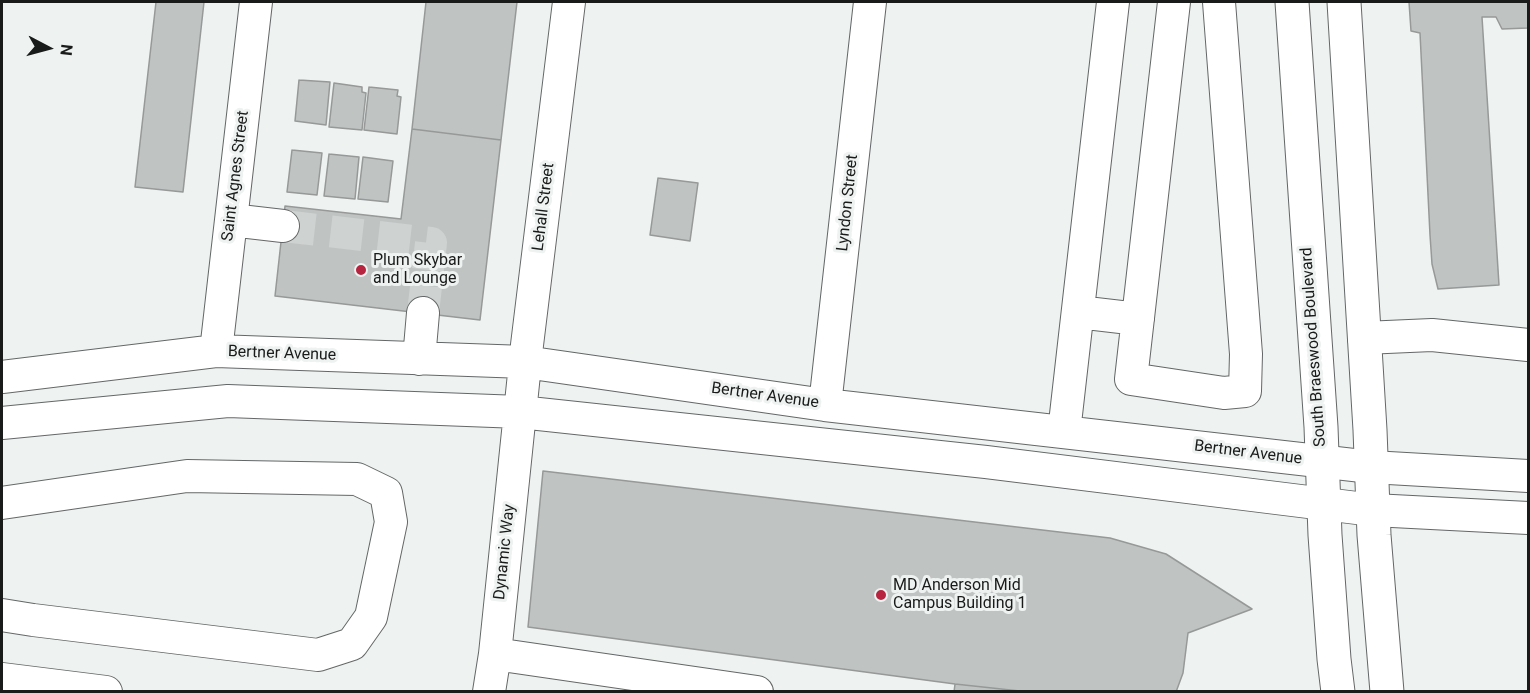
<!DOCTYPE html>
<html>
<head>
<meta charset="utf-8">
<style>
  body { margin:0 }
  #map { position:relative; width:1530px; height:693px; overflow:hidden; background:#eef2f1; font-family:Roboto,sans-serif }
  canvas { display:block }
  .frame { position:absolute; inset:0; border:3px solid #191a1a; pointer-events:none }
  .north { position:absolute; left:18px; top:18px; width:60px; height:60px; -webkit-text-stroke:4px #eef2f1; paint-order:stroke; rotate:96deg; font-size:16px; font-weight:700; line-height:24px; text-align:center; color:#191a1a }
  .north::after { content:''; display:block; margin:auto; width:21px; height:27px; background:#191a1a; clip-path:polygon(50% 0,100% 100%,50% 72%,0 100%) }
</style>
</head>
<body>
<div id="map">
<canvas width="1530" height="693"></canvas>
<div class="frame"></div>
<div class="north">N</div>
</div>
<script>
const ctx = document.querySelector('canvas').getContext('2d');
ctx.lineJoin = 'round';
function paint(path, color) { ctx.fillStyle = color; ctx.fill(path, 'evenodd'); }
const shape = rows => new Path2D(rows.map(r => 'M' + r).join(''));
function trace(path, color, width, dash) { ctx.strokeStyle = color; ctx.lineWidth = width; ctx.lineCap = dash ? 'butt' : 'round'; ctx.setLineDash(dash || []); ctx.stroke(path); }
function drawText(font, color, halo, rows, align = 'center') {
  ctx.font = font + ' Roboto,sans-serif'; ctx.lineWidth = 6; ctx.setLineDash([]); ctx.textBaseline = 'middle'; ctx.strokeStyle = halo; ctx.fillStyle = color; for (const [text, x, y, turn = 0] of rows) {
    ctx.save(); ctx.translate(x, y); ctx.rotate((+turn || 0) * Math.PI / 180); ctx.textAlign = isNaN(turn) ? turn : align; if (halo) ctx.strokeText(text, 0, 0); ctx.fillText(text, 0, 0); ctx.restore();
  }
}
const building = shape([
  [156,2,204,2,183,192,135,187,156,2],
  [426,2,517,2,501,140,412,129,426,2],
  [1409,2,1528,2,1528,28,1502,29,1496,17,1482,17,1499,285,1438,289,1432,264,1430,235,1420,33,1411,31,1409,2],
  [299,80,330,82,326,125,295,121,299,80],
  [334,83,362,87,362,92,366,93,362,130,329,127,334,83],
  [369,87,398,90,397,96,401,97,397,134,364,130,369,87],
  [412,129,501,140,480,320,275,296,285,206,401,219,412,129],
  [292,150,322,153,317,195,287,192,292,150],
  [329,154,359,157,355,199,324,196,329,154],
  [363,157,393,161,388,202,358,199,363,157],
  [658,178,698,183,690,241,650,235,658,178],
  [543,471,1110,538,1166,554,1252,609,1188,633,1183,673,1176,692,1029,692,955,684,528,627,543,471],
  [955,684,1029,692,954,692,955,684]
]);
paint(building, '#bfc3c2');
trace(building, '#969998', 1.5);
trace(shape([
  [283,226,431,243,423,313]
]), '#ced2d1', 32, [32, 16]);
const minor = shape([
  [1174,2,1131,379,1224,393,1245,391,1246,354,1219,2],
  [231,220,283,226],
  [1078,312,1138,319],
  [1364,338,1432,335,1528,345],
  [216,351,256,2],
  [419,359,423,313],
  [2,377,216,351,525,362,825,405,1371,467,1528,476],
  [825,405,870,2],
  [2,423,228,401,520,412,986,462,1373,510,1528,518],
  [1064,432,1113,2],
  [2,503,187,476,357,479,386,493,391,522,371,617,352,644,318,655,33,620,2,615],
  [495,654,757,692],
  [2,679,106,692],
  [489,692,495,654,527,345,569,2]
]);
const major = shape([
  [1292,2,1321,427,1325,535,1334,659,1338,692],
  [1344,2,1370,430,1374,535,1387,692]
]);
trace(minor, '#646767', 34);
trace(major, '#646767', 35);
trace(minor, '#fff', 32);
trace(major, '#fff', 33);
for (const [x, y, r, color] of [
  [361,270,6,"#b6243f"],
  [881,595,6,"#b6243f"]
]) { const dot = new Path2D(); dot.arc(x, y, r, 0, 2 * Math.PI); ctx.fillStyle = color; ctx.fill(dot); trace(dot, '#eef2f1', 2); }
drawText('16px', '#191a1a', '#eef2f1', [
  ["Saint Agnes Street",236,176,-83],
  ["Lyndon Street",848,203,-84],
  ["Lehall Street",544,207,-83],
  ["South Braeswood Boulevard",1314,347,-94],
  ["Bertner Avenue",282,354,2],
  ["Bertner Avenue",765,396,8],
  ["Bertner Avenue",1248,453,7],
  ["Dynamic Way",505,552,-84]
]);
drawText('16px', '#191a1a', '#eef2f1', [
  ["Plum Skybar",373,261],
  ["and Lounge",373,279],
  ["MD Anderson Mid",893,586],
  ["Campus Building 1",893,604]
], 'left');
</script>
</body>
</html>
